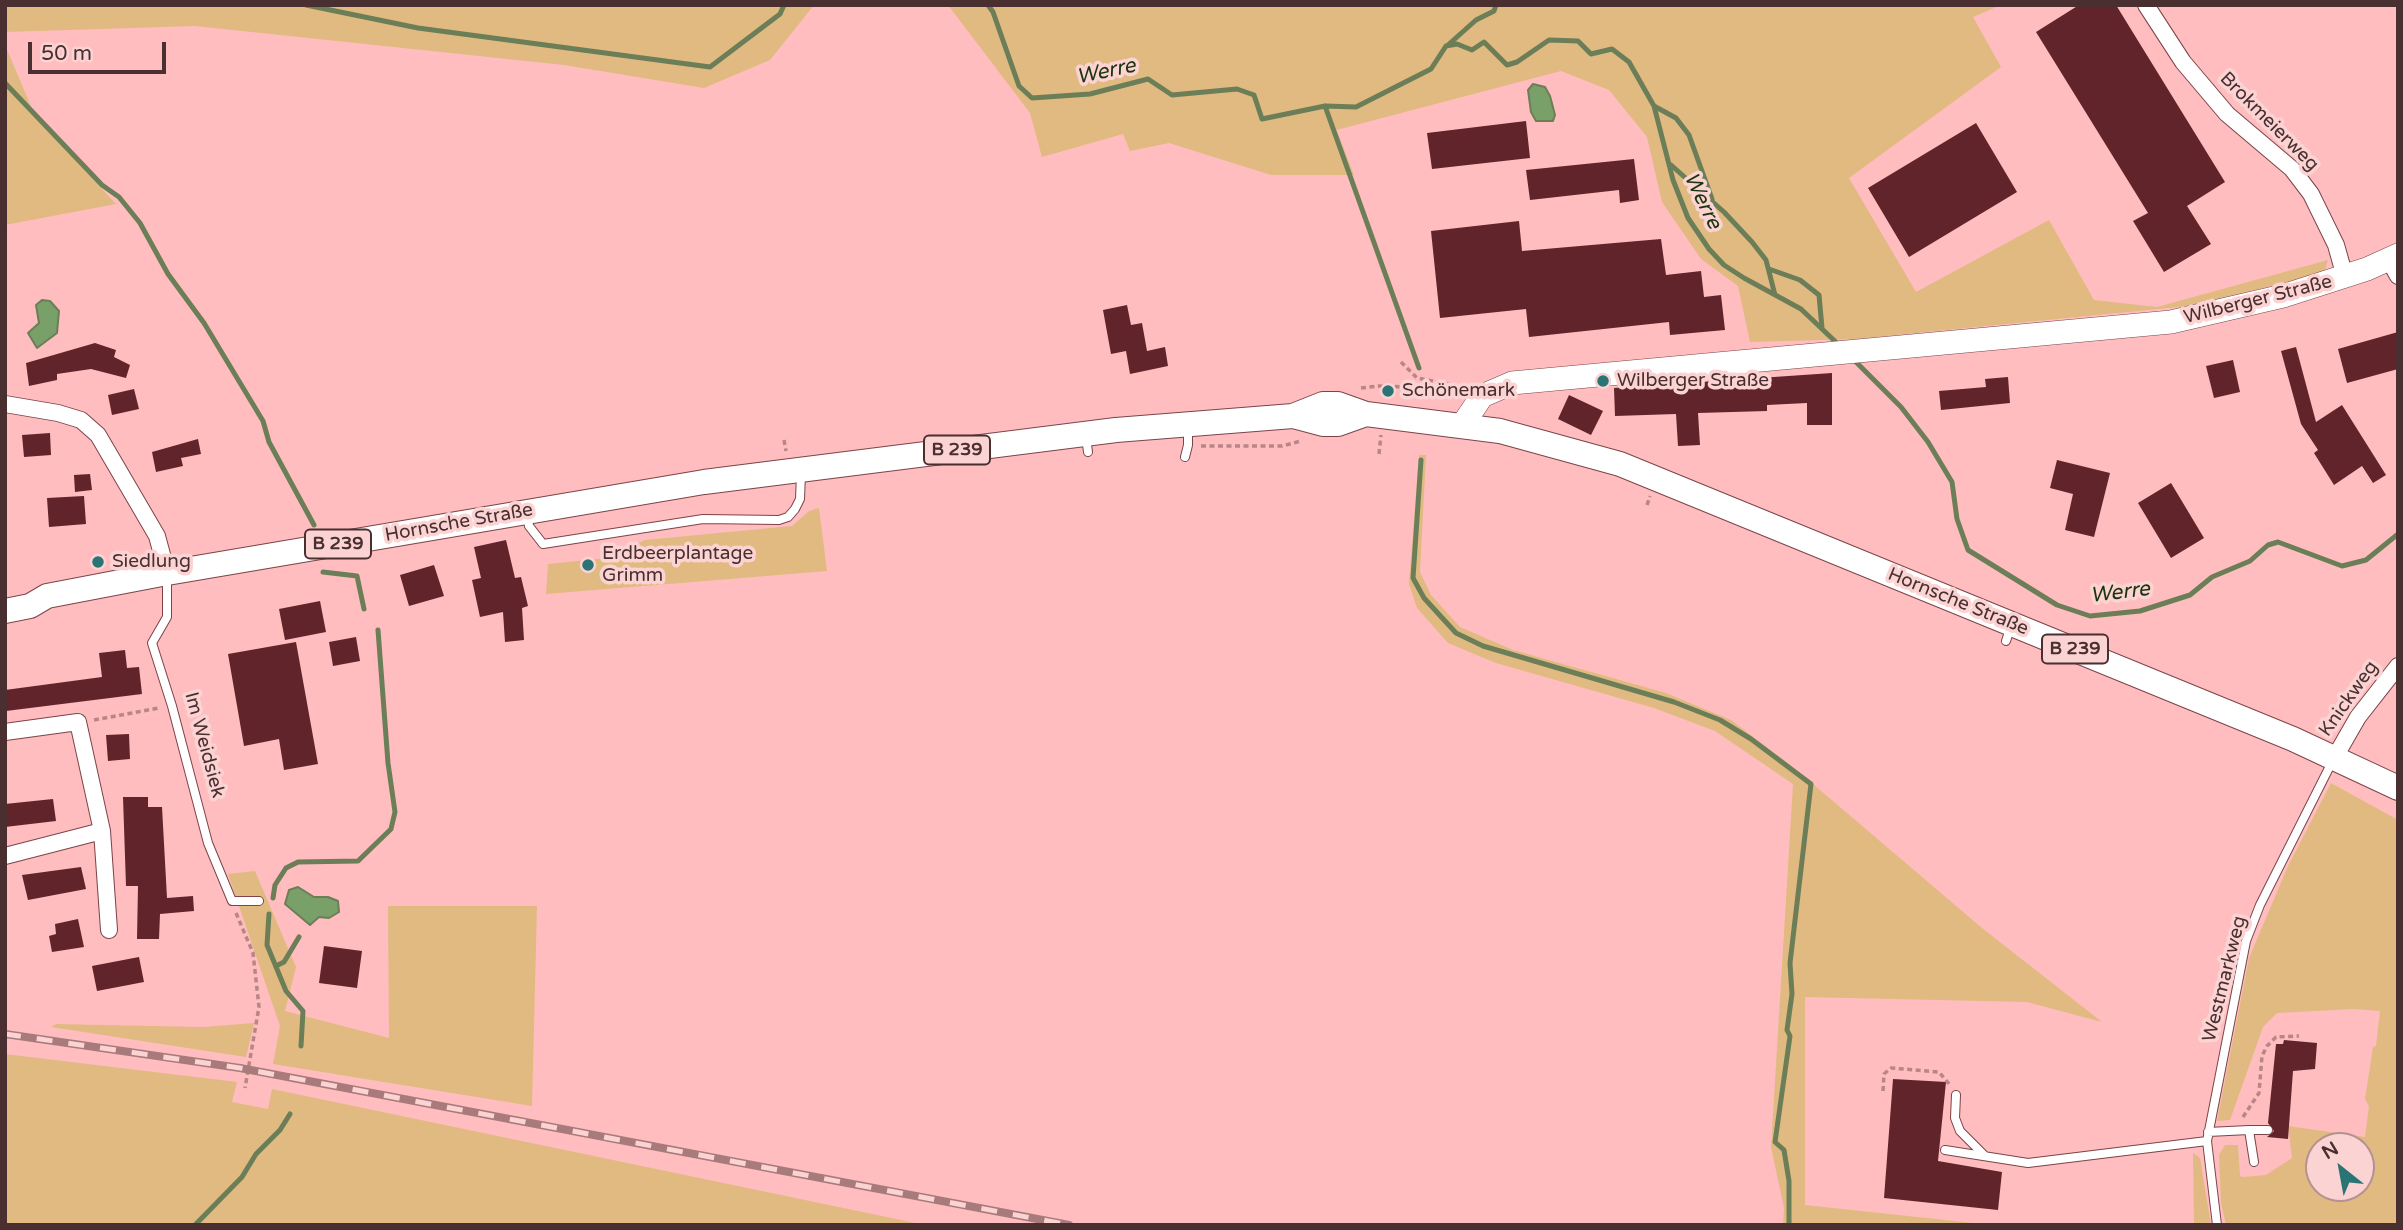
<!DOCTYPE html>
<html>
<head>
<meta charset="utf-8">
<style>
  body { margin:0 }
  #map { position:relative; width:2403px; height:1230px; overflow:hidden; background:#ffbdbf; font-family:"Varela Round",sans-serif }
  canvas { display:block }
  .frame { position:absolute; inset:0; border:7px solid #492f30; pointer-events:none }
  .north { position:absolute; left:2305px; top:1132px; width:70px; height:70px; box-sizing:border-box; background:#fbd3d3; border:2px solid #b49192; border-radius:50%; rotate:329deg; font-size:19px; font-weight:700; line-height:28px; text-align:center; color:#492f30 }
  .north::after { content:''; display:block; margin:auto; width:24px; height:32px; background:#2a7475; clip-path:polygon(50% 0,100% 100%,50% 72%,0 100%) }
  .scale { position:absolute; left:28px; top:42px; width:138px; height:32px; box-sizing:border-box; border:4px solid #492f30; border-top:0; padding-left:9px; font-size:21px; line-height:24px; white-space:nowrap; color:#492f30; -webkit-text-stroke:5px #fbd3d3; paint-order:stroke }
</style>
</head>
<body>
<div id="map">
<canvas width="2403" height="1230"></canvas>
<div class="frame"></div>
<div class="north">N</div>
<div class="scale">50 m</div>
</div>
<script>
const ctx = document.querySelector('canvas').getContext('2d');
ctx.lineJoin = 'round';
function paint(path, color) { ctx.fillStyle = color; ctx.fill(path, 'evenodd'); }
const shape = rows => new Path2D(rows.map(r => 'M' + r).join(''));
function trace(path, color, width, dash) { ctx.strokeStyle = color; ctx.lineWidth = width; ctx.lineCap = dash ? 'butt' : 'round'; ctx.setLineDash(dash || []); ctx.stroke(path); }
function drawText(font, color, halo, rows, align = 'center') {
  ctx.font = font + ' "Varela Round",sans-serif'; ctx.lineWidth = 7; ctx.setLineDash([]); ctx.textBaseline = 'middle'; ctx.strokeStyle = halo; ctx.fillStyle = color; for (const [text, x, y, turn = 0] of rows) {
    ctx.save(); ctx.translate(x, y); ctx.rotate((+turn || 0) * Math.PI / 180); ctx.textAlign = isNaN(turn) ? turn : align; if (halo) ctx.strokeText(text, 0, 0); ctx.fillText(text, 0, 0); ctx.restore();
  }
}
paint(shape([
  [5,5,814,5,770,60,704,88,564,65,195,26,5,32],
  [948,5,2001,5,1973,17,2001,67,1849,178,1916,292,2049,220,2094,300,2157,307,2328,260,2324,273,2189,306,1855,339,1750,342,1738,286,1701,259,1662,202,1647,137,1609,90,1561,71,1329,132,1337,131,1354,175,1271,175,1169,143,1130,151,1123,134,1042,157,1030,113],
  [5,45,36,118,116,204,5,225],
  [1419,455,1426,455,1420,572,1431,595,1460,627,1513,650,1666,693,1731,720,1793,767,1982,928,2102,1022,2027,1002,1805,997,1805,1205,1992,1225,1783,1225,1784,1208,1771,1147,1793,784,1715,731,1654,708,1496,663,1448,643,1417,608,1409,584],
  [819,508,827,571,546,594,548,564,607,558,645,540,792,526,809,511],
  [2331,783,2398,820,2398,1225,2226,1225,2221,1203,2219,1155,2225,1145,2238,1145,2240,1176,2243,1177,2266,1175,2292,1158,2288,1126,2365,1137,2369,1106,2365,1099,2373,1047,2376,1046,2380,1011,2354,1009,2277,1013,2263,1027,2230,1120,2217,1121,2249,958,2288,866],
  [2319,1146,2361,1146,2361,1188,2319,1188],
  [255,871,296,967,285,1011,389,1038,388,906,537,906,532,1106,273,1064,280,1026,228,874],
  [254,1023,246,1057,51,1027,56,1024,203,1027],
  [5,1054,237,1082,232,1102,268,1109,272,1089,925,1225,5,1225],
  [2193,1153,2200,1158,2211,1225,2194,1225]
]), '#e1ba81');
const water = shape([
  [1533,84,1545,87,1550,96,1555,115,1553,121,1536,121,1531,112,1528,90,1533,84],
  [42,300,50,301,59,311,57,333,37,348,28,333,39,323,36,305,42,300],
  [298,887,314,897,328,897,338,901,339,912,329,918,319,917,310,925,285,904,289,890,298,887]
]);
paint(water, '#7aa069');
trace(water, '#6b7e58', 2);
trace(shape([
  [306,5,418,28,710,67,780,14,784,5],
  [988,5,993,12,1019,86,1032,98,1090,94,1148,79,1172,95,1237,89,1254,95,1262,119,1325,106,1356,107,1431,69,1446,46,1457,44,1472,50,1484,42,1507,65,1517,62,1549,40,1578,41,1591,54,1612,49,1629,62,1654,106,1673,180,1688,218,1709,249,1724,265,1744,278,1801,309,1840,346],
  [1448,45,1476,20,1494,11,1496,5],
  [5,83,102,185,119,197,140,223,168,274,204,323,263,421,269,442,314,525],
  [1325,106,1419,368],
  [1654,106,1676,118,1689,135,1712,199],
  [1671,165,1724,212,1752,242,1766,260,1775,295],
  [1769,269,1800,280,1819,295,1822,328],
  [1852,358,1901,407,1928,442,1952,482,1957,519,1968,550,2057,605,2090,616,2140,611,2190,595,2212,577,2250,561,2268,545,2278,542,2342,566,2366,560,2398,534],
  [1421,460,1413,578,1424,598,1456,633,1483,646,1674,702,1720,720,1751,739,1811,784,1790,963,1792,994,1787,1030,1790,1036,1775,1142,1784,1150,1789,1181,1789,1225],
  [323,572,357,576,364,609],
  [273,898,275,885,286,868,298,862,358,861,391,829,395,812,388,763,378,630],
  [269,914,267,945,286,991,303,1011,301,1046],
  [276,966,284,962,299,937],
  [195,1225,242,1177,256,1154,280,1130,290,1114]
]), '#6b7e58', 5);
paint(shape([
  [2079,5,2116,5,2225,182,2187,206,2211,244,2164,272,2133,221,2148,213,2036,32],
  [1526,121,1530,158,1432,169,1427,133],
  [1976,123,2017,192,1909,257,1868,188],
  [1634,159,1639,200,1620,203,1619,190,1530,200,1526,170],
  [1519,221,1522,251,1661,239,1666,275,1701,271,1704,297,1721,295,1725,330,1670,335,1669,322,1529,337,1526,309,1440,318,1431,231],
  [1127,305,1131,325,1142,323,1147,351,1165,347,1168,366,1130,374,1126,351,1111,354,1103,310],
  [2398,332,2398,369,2347,383,2338,349],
  [95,343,116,350,114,357,130,365,126,378,91,369,57,374,57,380,29,386,26,363],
  [2296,347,2316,422,2342,405,2386,475,2373,483,2362,466,2334,485,2314,453,2318,450,2301,424,2281,351],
  [2233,360,2240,392,2214,398,2206,366],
  [1832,373,1832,425,1807,425,1807,403,1767,405,1767,411,1698,413,1700,445,1678,446,1676,414,1615,416,1614,388],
  [2008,377,2010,403,1941,410,1939,391,1986,387,1985,379],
  [134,389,139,409,112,415,108,395],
  [1569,395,1603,411,1591,435,1558,419],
  [50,433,51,455,24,457,22,435],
  [198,439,201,454,181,458,183,466,156,472,152,452],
  [2057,460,2110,473,2094,537,2065,530,2073,494,2050,488],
  [90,474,92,490,75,492,74,475],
  [2171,483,2204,538,2171,558,2138,503],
  [84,496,86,524,49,527,47,498],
  [506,540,515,578,521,577,528,606,522,608,524,640,505,642,503,612,480,617,472,580,481,578,474,547],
  [434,565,444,596,409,606,400,575],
  [320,601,326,632,285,640,279,609],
  [356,637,360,661,333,666,329,642],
  [296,642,318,764,284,770,279,739,244,746,228,654],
  [125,650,127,668,139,667,142,694,6,711,5,690,102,677,99,653],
  [129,734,130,759,108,761,106,735],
  [123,797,148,797,148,807,162,807,167,898,193,896,194,911,160,914,159,939,137,939,138,886,126,886],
  [53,799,56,821,5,827,5,804],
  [81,867,86,889,28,900,22,875],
  [78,919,84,947,52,952,49,936,56,934,55,924],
  [324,946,362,951,357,988,319,983],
  [139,957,144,982,97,991,92,966],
  [2284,1040,2317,1043,2315,1069,2293,1071,2288,1139,2267,1137,2274,1131,2268,1123,2276,1044,2283,1044],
  [1893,1079,1946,1082,1938,1161,2002,1172,1998,1210,1884,1198]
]), '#61242a');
const lane = shape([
  [1086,437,1088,452],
  [1185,457,1188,445,1188,427],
  [527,514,529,526,543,544,703,519,779,520,788,517,795,509,800,499,801,474],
  [167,574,167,617,152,643,172,706,208,843,232,901,259,901],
  [2006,641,2011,626],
  [1956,1095,1955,1118,1960,1131,1984,1155],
  [2249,1130,2268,1130],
  [2208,1132,2249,1130,2254,1162],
  [1945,1150,2028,1163,2207,1141],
  [2217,1225,2207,1141,2246,941,2260,905,2332,762]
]);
const street = shape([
  [2146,5,2183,62,2227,114,2292,169,2311,194,2336,245,2345,277],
  [2389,260,2398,276],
  [5,404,58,413,81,420,98,435,157,536,167,573],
  [5,732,78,722,102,831,109,930],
  [2335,757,2358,717,2398,666],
  [5,856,102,831]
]);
const secondary = shape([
  [1463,424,1482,396,1512,383,2171,322,2283,296,2367,269,2398,255]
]);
const primary = shape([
  [1293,416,1323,424,1338,424,1366,414],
  [5,611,30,606,47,596,167,573,704,482,1116,430,1293,416,1323,404,1338,404,1366,414,1500,431,1620,464,2293,739,2398,788]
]);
trace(lane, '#7b4448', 10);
trace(street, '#7b4448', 18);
trace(secondary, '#7b4448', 24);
trace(primary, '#7b4448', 26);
trace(shape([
  [1401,362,1417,378,1464,387],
  [1361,388,1378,386,1461,389],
  [784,440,786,451],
  [1201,446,1282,446,1301,441],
  [1379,454,1381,435],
  [1647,505,1650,496],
  [94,720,159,708],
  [236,913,253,953,259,1007,245,1088],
  [1883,1091,1884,1074,1891,1068,1939,1072,1949,1084],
  [2243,1117,2259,1093,2262,1056,2267,1046,2276,1037,2299,1036]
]), '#b88687', 3.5, [5, 3.5]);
trace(lane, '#fff', 8);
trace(street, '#fff', 16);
trace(secondary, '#fff', 23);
trace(primary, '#fff', 24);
const rail = shape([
  [5,1034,240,1068,1069,1225]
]);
trace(rail, '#a97a7b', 8);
trace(rail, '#fbd3d3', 5, [16]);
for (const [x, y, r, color] of [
  [1603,381,7,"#2a7475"],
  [1388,391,7,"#2a7475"],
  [98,562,7,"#2a7475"],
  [588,565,7,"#2a7475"]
]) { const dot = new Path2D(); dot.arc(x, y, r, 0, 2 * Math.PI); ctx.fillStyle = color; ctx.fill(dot); trace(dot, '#fbd3d3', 2.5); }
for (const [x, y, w] of [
  [957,450,66],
  [338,544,66],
  [2075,649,66]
]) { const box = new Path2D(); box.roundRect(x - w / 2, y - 14.5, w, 29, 5); ctx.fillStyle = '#fbd3d3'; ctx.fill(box); trace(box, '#492f30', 2); }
drawText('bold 18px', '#492f30', null, [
  ["B 239",957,450],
  ["B 239",338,544],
  ["B 239",2075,649]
]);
drawText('19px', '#492f30', '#fbd3d3', [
  ["Brokmeierweg",2269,122,45],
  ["Wilberger Straße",2258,300,-14],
  ["Hornsche Straße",459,523,-10],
  ["Hornsche Straße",1958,602,22],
  ["Knickweg",2349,699,-55],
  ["Im Weidsiek",204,745,75],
  ["Westmarkweg",2225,979,-76]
]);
drawText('19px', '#492f30', '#fbd3d3', [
  ["Wilberger Straße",1617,381],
  ["Schönemark",1402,391],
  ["Erdbeerplantage",602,554],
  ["Grimm",602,576],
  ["Siedlung",112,562]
], 'left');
drawText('italic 21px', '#1a340d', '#fbd3d3', [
  ["Werre",1106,72,-12],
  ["Werre",1702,201,64],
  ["Werre",2120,593,-7]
]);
</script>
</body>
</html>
